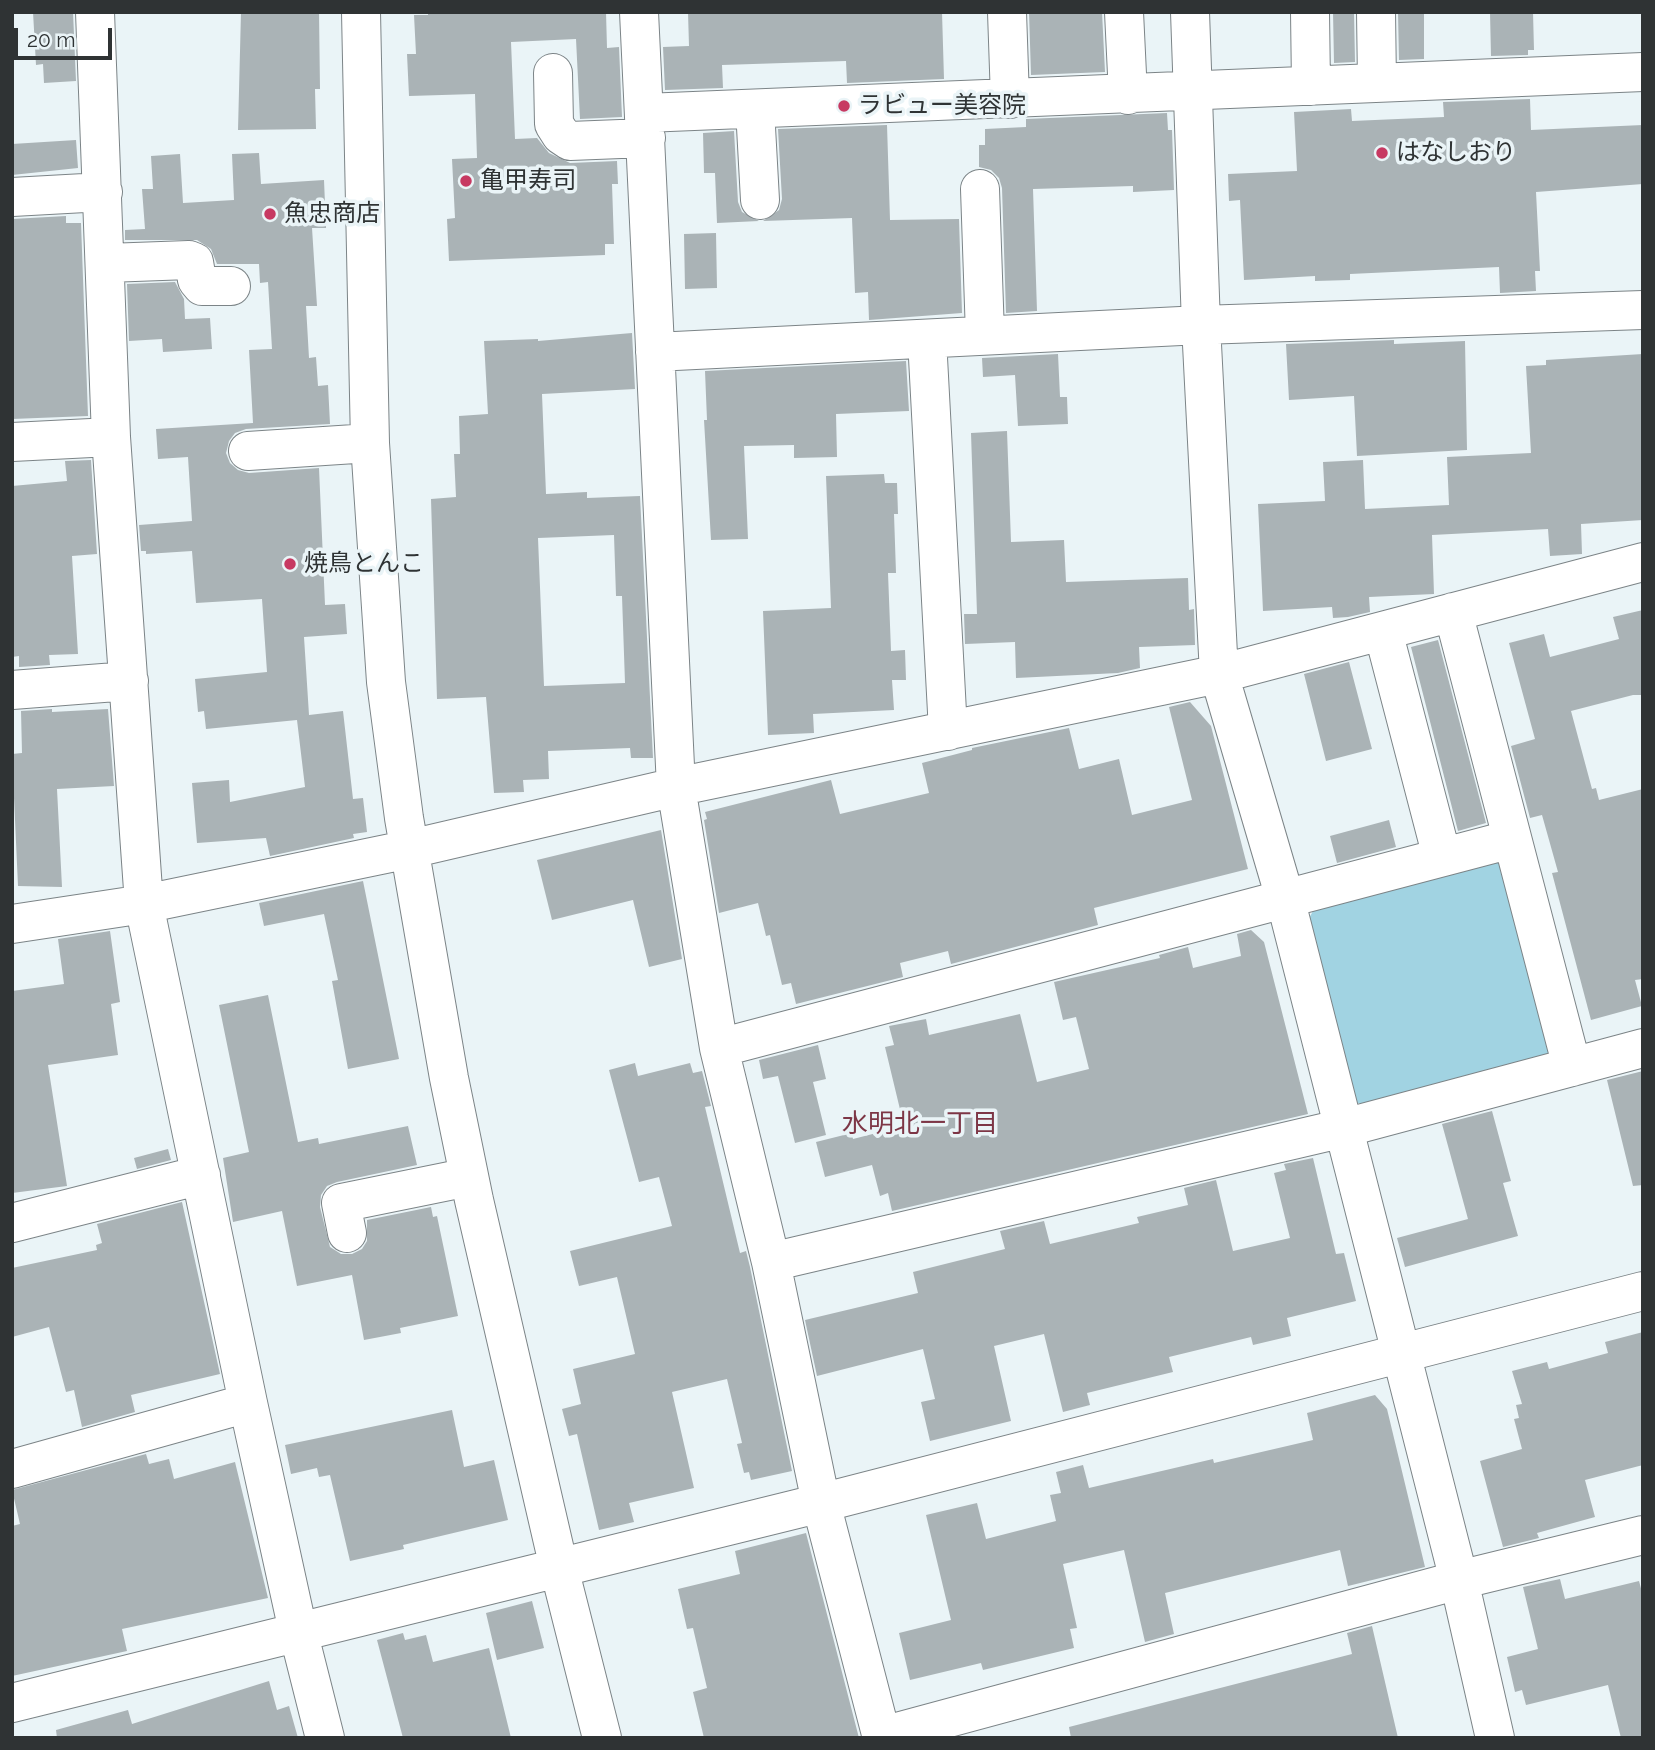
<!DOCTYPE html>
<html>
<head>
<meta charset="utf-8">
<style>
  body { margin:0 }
  #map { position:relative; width:1655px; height:1750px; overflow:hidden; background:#eaf4f7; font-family:Raleway,sans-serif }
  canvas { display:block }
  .frame { position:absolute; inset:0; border:14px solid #2f3334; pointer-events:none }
  .scale { position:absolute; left:14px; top:28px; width:98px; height:32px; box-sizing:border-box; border:4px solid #2f3334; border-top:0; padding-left:9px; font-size:21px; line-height:24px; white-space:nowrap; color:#2f3334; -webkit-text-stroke:5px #eaf4f7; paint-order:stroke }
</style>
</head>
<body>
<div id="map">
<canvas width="1655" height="1750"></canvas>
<div class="frame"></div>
<div class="scale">20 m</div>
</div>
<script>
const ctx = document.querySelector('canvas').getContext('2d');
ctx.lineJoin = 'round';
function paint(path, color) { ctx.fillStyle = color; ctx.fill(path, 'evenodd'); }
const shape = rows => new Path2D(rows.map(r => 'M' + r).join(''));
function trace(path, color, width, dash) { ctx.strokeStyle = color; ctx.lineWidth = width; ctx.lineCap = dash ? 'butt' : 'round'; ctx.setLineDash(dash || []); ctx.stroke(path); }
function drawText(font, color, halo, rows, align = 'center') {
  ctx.font = font + ' Raleway,"Noto Sans JP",sans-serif'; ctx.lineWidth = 7; ctx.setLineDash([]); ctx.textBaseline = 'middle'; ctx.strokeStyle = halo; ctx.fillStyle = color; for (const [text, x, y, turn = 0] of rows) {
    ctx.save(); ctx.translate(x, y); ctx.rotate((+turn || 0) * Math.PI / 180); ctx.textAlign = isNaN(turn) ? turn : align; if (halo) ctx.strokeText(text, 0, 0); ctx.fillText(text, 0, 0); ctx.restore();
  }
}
paint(shape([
  [1501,854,1563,1059,1378,1107,1353,1102,1308,920,1317,904]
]), '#a1d3e2');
paint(shape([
  [33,12,73,12,76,81,44,83,43,64,36,65],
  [241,12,319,12,320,89,315,89,316,129,238,130],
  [428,12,606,12,607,48,619,47,622,117,580,119,576,39,511,42,515,139,537,138,549,153,570,163,617,161,618,184,612,184,614,244,605,244,605,255,449,261,447,219,455,218,452,159,477,158,475,94,409,96,407,54,416,54,414,15,428,15],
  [688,12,942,12,944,79,847,83,846,61,722,65,723,88,665,90,663,47,689,46],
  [1029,12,1102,12,1105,72,1031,75],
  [1333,12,1354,12,1355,62,1334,63],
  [1398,12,1424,12,1424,59,1399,60],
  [1490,12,1533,12,1534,50,1528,50,1528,55,1491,56],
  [1530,99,1531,130,1643,125,1643,184,1536,192,1540,271,1535,271,1536,291,1500,293,1499,267,1350,274,1350,280,1315,281,1315,276,1244,280,1240,200,1229,201,1228,174,1297,171,1294,112,1351,109,1352,121,1444,117,1443,102],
  [1167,113,1168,130,1172,130,1174,190,1133,192,1133,186,1033,189,1037,311,1006,313,1002,188,999,178,991,170,979,167,979,145,985,145,985,129,1026,127,1026,119],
  [887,125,890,220,959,219,962,313,869,320,868,292,855,293,852,218,763,221,779,210,782,199,778,129],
  [734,131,738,202,742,212,759,221,717,223,715,173,704,173,703,133],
  [76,140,78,168,12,175,12,144],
  [259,153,261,184,324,180,326,228,312,228,317,306,306,306,309,358,316,357,318,386,328,385,330,424,246,429,235,433,229,441,226,453,230,463,238,470,249,473,319,468,325,605,345,604,347,634,304,637,309,715,343,711,353,799,363,798,367,832,353,834,354,838,270,856,266,838,197,843,192,783,229,780,230,802,305,787,297,720,206,729,204,711,198,712,195,679,267,672,262,599,196,603,192,551,146,554,146,551,141,551,139,525,192,521,188,457,158,459,156,429,253,423,249,350,272,349,268,282,260,283,259,264,217,264,211,249,197,240,125,240,125,230,145,229,142,189,153,189,151,156,180,154,183,203,234,200,232,154],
  [66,216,66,223,81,223,88,416,12,419,12,219],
  [716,233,717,288,685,289,684,234],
  [175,282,184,299,185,319,210,318,212,349,163,352,162,339,129,341,127,284],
  [632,333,635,389,542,394,546,494,587,492,587,498,640,496,653,758,631,758,630,748,548,751,549,779,523,780,524,792,494,793,486,697,437,699,431,499,456,497,454,454,460,454,459,416,488,414,484,341,538,339,538,341],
  [614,535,616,596,622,596,625,683,544,686,538,538],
  [1394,340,1394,344,1465,341,1467,450,1357,456,1354,396,1289,400,1286,344],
  [1058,354,1060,397,1067,397,1068,424,1018,426,1015,375,983,377,982,358],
  [1643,354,1643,520,1581,524,1582,554,1550,556,1548,529,1432,535,1434,594,1369,597,1370,612,1348,617,1333,618,1332,607,1263,611,1258,504,1325,501,1323,462,1363,460,1365,509,1449,505,1447,457,1531,453,1526,366,1546,365,1546,360],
  [906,361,909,411,836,414,837,457,794,458,794,445,744,446,748,539,711,540,704,420,707,420,705,371],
  [1007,431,1011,542,1064,540,1066,582,1188,578,1189,610,1194,609,1195,645,1139,647,1140,668,1118,673,1016,678,1015,642,965,644,964,614,977,614,971,433],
  [91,460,97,554,72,556,78,654,49,655,50,665,19,667,19,656,12,657,12,486,67,481,65,461],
  [884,474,885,483,897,483,898,514,894,514,896,573,888,573,891,651,905,650,906,680,892,680,894,710,813,714,814,733,768,735,763,611,831,608,826,476],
  [1643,610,1643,695,1633,695,1571,711,1592,789,1596,788,1599,800,1643,789,1643,979,1635,980,1642,1006,1591,1020,1552,873,1558,872,1542,815,1530,818,1511,746,1535,739,1509,643,1544,634,1550,657,1619,639,1613,617],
  [1438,640,1486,823,1458,831,1411,647],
  [1349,662,1372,749,1326,761,1304,674],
  [1190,702,1211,726,1248,869,1094,908,1098,925,951,964,948,951,900,963,903,977,796,1004,791,983,782,985,770,935,766,936,758,903,719,913,704,820,707,819,705,812,831,780,840,814,929,793,922,763,972,750,972,748,1069,728,1079,769,1119,759,1132,815,1192,800,1169,707],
  [52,709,52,712,108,709,114,786,57,789,62,887,18,886,12,754,22,753,21,711],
  [1389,820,1396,847,1337,863,1330,836],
  [661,830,682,959,649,967,633,900,552,920,537,860],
  [363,881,399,1059,348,1069,332,981,338,980,324,914,264,926,259,903],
  [1251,930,1264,942,1308,1114,892,1211,888,1193,880,1196,872,1165,825,1177,816,1142,852,1133,853,1139,904,1126,885,1047,894,1045,889,1026,926,1019,929,1035,1020,1014,1037,1082,1089,1069,1076,1017,1063,1020,1054,982,1160,958,1159,955,1188,947,1193,968,1241,956,1237,934],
  [110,931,120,1002,111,1004,118,1055,48,1065,67,1186,12,1193,12,991,64,984,58,939],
  [268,995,298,1142,318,1138,319,1144,408,1126,417,1165,337,1182,327,1186,321,1195,320,1207,330,1247,341,1254,352,1254,362,1249,367,1241,367,1220,431,1207,433,1217,437,1216,458,1316,400,1328,401,1333,364,1340,352,1275,297,1286,282,1211,233,1222,223,1158,249,1152,219,1005],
  [818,1045,826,1079,813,1082,826,1135,795,1143,778,1076,763,1079,759,1060],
  [635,1063,638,1076,690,1063,693,1073,702,1071,711,1106,705,1107,740,1253,746,1251,750,1267,792,1471,751,1480,749,1472,744,1473,737,1444,742,1443,727,1379,672,1392,694,1488,629,1503,634,1522,599,1530,577,1434,569,1436,562,1409,581,1404,573,1369,635,1354,617,1277,579,1286,570,1251,672,1226,659,1177,639,1182,609,1070],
  [1643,1071,1643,1185,1633,1186,1607,1080],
  [1492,1111,1511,1181,1503,1183,1518,1236,1405,1267,1397,1238,1468,1219,1442,1124],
  [168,1149,171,1160,137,1169,134,1158],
  [1313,1158,1336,1254,1344,1253,1356,1301,1287,1318,1291,1336,1253,1345,1251,1337,1169,1357,1173,1372,1087,1393,1090,1405,1063,1412,1044,1334,994,1346,1011,1421,930,1441,921,1402,935,1399,923,1349,817,1376,805,1320,918,1293,913,1272,1005,1249,1000,1231,1044,1221,1050,1244,1139,1223,1137,1217,1188,1205,1184,1188,1216,1180,1233,1251,1290,1238,1274,1173,1286,1170,1284,1164],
  [182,1202,220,1374,131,1395,135,1412,82,1427,74,1390,66,1392,49,1327,12,1337,12,1268,97,1250,96,1245,102,1243,97,1224],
  [1643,1332,1643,1465,1585,1480,1595,1517,1537,1533,1539,1538,1503,1547,1480,1461,1522,1449,1514,1419,1519,1418,1516,1405,1522,1404,1512,1371,1547,1362,1549,1369,1608,1353,1605,1342],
  [1375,1395,1387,1409,1425,1567,1348,1586,1340,1550,1165,1593,1174,1634,1145,1642,1124,1550,1063,1564,1077,1628,1070,1629,1074,1648,983,1670,981,1663,910,1680,899,1633,951,1620,926,1515,977,1503,986,1539,1056,1521,1050,1495,1061,1493,1056,1472,1083,1465,1089,1488,1213,1459,1214,1463,1313,1440,1307,1413],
  [452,1410,464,1467,494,1460,508,1520,403,1545,404,1549,350,1561,330,1475,319,1477,317,1468,291,1474,285,1445],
  [146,1454,149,1464,169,1459,174,1479,235,1462,268,1598,122,1629,127,1651,12,1676,12,1526,20,1524,12,1490],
  [806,1533,859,1738,704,1738,693,1692,707,1688,693,1628,687,1629,678,1589,740,1574,735,1551],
  [1560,1579,1565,1599,1639,1581,1643,1596,1643,1738,1621,1738,1608,1685,1526,1705,1522,1690,1515,1692,1507,1657,1538,1649,1523,1587],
  [532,1601,544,1648,497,1660,486,1613],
  [1372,1626,1398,1738,1071,1738,1069,1727,1352,1654,1347,1633],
  [403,1633,405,1640,426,1635,433,1662,489,1648,511,1738,403,1738,377,1640],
  [269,1681,277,1710,289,1706,298,1738,57,1738,56,1730,128,1710,132,1724]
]), '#aab3b6');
const minor = shape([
  [95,12,111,437,144,904,248,1403,298,1631,325,1738],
  [361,12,370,443,386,682,404,818,449,1078,474,1200,559,1568,602,1738],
  [639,12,676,787,719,1048,771,1262,821,1503,882,1738],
  [1007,12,1010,99],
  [1124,12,1128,95],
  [1190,12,1201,325,1219,674,1285,898,1459,1580,1495,1738],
  [1310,12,1311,86],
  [1376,12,1377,83],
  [553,73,554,124,561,135,570,141,646,138],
  [755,109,760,200],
  [645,113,1643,72],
  [980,189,985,335],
  [12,197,103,192],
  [107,263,189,260,194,262,197,280,202,286,231,286],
  [927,339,948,731],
  [655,352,1201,325,1643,310],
  [12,442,111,437],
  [248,451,370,443],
  [1453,612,1572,1067],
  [1383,631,1442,857],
  [12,690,129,681],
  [12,924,144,904,410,849,676,787,1219,674,1643,562],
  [719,1048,1512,839],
  [12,1223,201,1175],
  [347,1233,341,1203,469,1177],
  [771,1262,1344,1128,1643,1048],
  [12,1469,248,1403],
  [12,1703,821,1503,1643,1291],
  [882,1736,1459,1580,1643,1535]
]);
trace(minor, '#7c8487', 40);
trace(minor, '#fff', 38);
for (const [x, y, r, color] of [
  [844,106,7,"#c73962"],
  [1382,153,7,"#c73962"],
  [466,181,7,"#c73962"],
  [270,214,7,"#c73962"],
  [290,564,7,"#c73962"]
]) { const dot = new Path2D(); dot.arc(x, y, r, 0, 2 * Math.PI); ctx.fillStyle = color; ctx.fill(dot); trace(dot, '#eaf4f7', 2.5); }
drawText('24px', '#2f3334', '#eaf4f7', [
  ["ラビュー美容院",858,106],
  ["はなしおり",1396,153],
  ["亀甲寿司",480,181],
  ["魚忠商店",284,214],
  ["焼鳥とんこ",304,564]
], 'left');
drawText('26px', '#7d3646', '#eaf4f7', [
  ["水明北一丁目",920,1124]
]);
</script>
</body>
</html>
